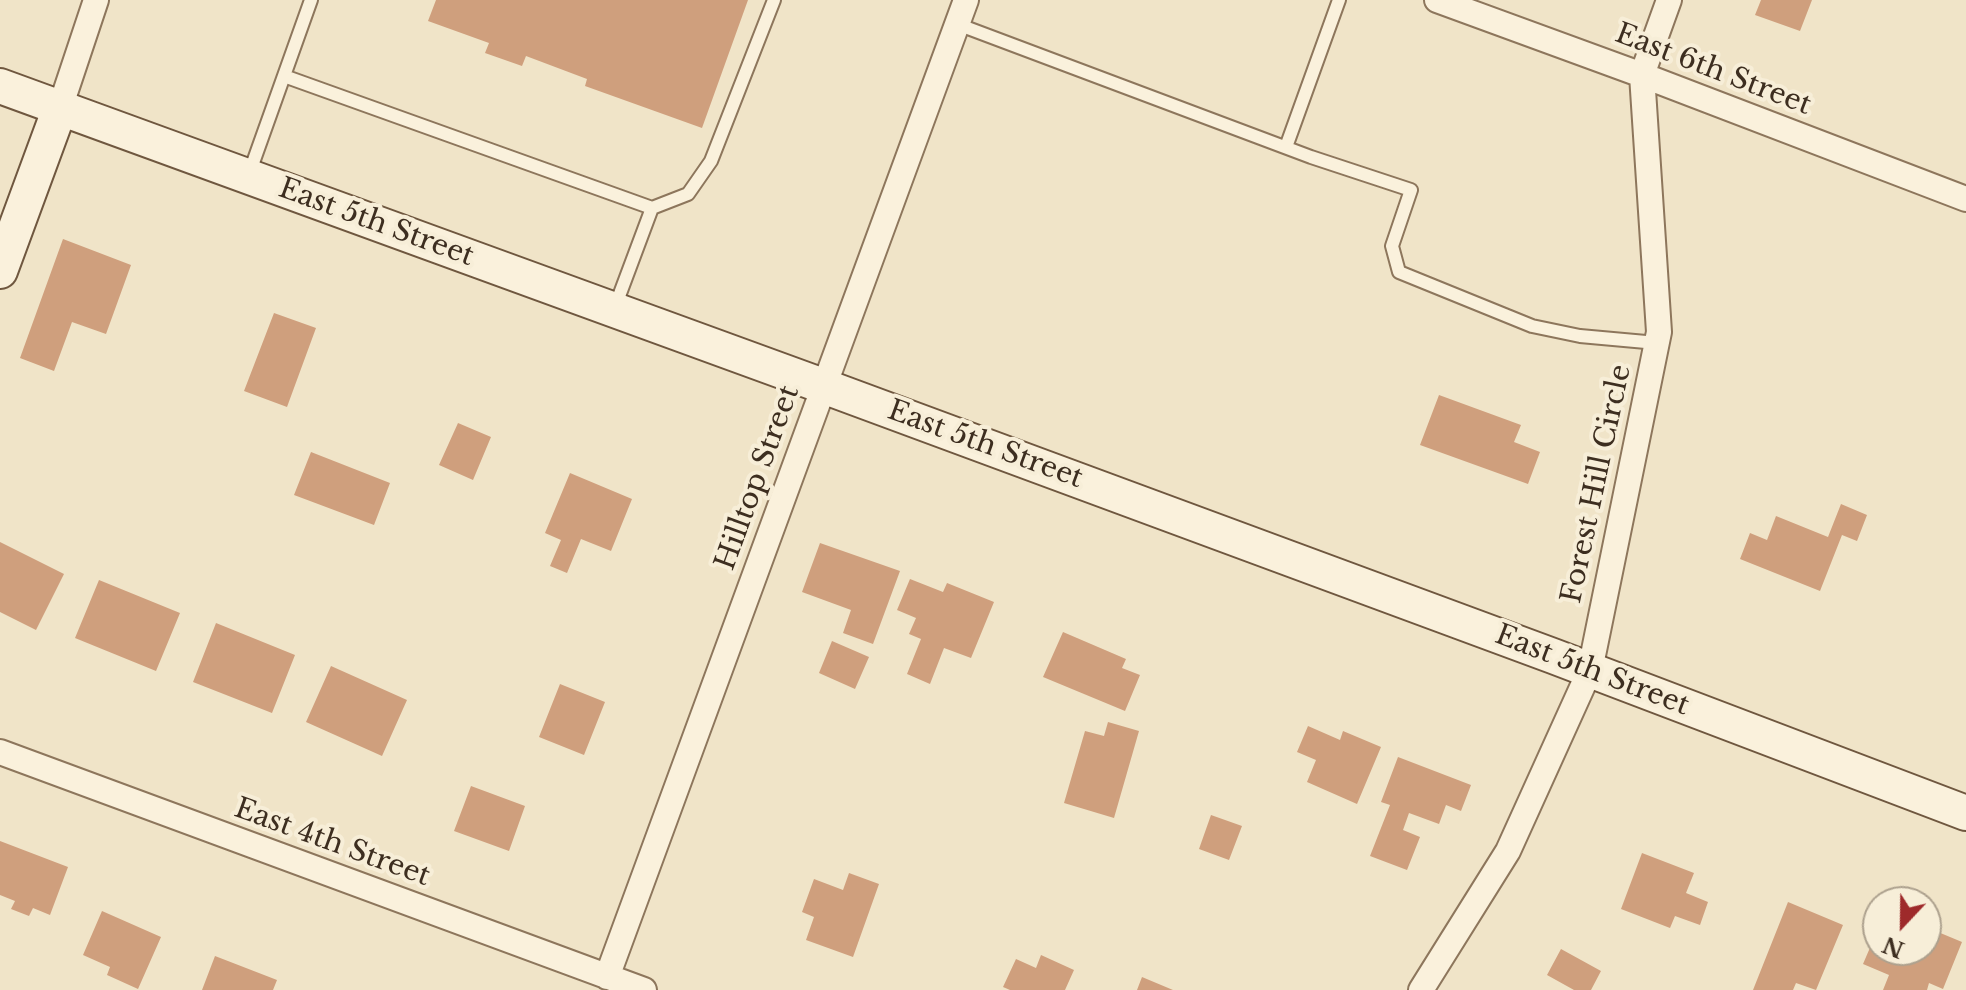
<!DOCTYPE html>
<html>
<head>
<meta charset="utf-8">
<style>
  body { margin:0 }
  #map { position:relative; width:1966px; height:990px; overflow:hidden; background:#f0e4c8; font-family:"Libre Baskerville",serif }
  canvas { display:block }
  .north { position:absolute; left:1862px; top:886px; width:80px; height:80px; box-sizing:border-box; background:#f7eed8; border:2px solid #ada18e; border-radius:50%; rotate:202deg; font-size:22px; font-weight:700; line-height:32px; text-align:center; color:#3d2e20 }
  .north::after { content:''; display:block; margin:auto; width:28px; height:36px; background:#9e2a2b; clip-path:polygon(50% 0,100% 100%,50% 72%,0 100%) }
</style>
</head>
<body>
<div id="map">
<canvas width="1966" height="990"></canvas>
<div class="north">N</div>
</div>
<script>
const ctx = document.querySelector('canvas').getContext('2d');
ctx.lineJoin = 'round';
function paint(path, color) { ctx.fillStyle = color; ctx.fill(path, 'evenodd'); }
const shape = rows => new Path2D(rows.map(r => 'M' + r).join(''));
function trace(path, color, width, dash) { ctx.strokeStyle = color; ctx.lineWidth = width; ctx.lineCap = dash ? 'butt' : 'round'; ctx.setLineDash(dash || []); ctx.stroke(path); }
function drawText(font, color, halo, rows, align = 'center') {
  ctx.font = font + ' "Libre Baskerville",serif'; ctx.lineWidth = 8; ctx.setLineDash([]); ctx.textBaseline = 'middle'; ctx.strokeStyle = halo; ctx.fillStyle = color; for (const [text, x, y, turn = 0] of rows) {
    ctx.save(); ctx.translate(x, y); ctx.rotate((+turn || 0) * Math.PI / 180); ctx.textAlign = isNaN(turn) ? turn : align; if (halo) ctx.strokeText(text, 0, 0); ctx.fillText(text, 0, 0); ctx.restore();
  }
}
paint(shape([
  [436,0,748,0,702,128,585,86,587,79,526,56,522,66,485,53,489,43,428,21],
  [1761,0,1812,0,1800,31,1755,15],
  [63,239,131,265,106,334,72,322,54,371,20,358],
  [274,313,316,328,287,407,244,391],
  [1439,395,1521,425,1514,442,1540,452,1528,484,1420,445],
  [458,423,491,437,473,480,439,465],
  [311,452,390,483,374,525,294,495],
  [570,473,632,499,611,551,581,539,567,573,550,566,561,540,545,533],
  [1841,504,1867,515,1857,541,1842,535,1820,591,1740,559,1750,533,1767,540,1776,516,1828,537],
  [0,542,64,574,36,630,0,612],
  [820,543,900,571,873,644,843,633,851,610,802,592],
  [910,579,943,592,947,583,994,602,971,658,944,648,930,684,907,674,921,639,909,634,916,618,897,610],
  [99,580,180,613,156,671,75,638],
  [216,623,295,655,272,713,193,682],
  [1063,632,1126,659,1122,668,1140,675,1125,711,1043,677],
  [832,641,869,657,855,689,819,673],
  [331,666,407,700,382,756,306,722],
  [560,684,605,702,584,755,539,737],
  [1108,722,1139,731,1114,818,1064,803,1085,731,1104,736],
  [1308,726,1340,740,1343,731,1381,747,1357,804,1307,782,1316,760,1297,752],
  [1398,757,1471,785,1461,811,1446,805,1439,824,1409,813,1403,830,1420,837,1407,870,1370,856,1390,805,1381,802],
  [471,786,525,806,509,851,454,831],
  [1211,815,1242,826,1229,860,1199,849],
  [0,841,68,867,50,915,33,908,29,916,11,909,15,901,0,895],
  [1642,853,1694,873,1686,893,1708,902,1700,925,1675,916,1670,928,1621,909],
  [849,873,879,884,853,957,806,940,814,917,802,912,814,879,843,890],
  [1788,902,1843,925,1816,990,1796,983,1793,990,1753,990],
  [102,911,161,937,138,989,107,975,110,967,83,955],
  [1926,927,1962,942,1943,989,1929,983,1927,990,1883,990,1889,975,1863,964,1878,929,1878,950,1926,950],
  [1561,949,1601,971,1591,990,1574,990,1547,975],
  [1041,955,1074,970,1065,990,1010,990,1003,987,1016,959,1036,968],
  [215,956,277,980,273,990,202,990],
  [1142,977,1173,990,1137,990]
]), '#cf9f7d');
const lane = shape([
  [957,24,1311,157,1411,190,1392,246,1399,272,1532,326,1580,336,1657,343],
  [284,76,652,208],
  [1286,147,1339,0],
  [249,174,311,0],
  [615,307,652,208,688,194,711,161,774,0]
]);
const street = shape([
  [1437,0,1642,75,1966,199],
  [60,108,96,0],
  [0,752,644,990],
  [607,977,966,0],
  [1421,990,1508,851,1590,670,1659,332,1642,75,1669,0]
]);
const secondary = shape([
  [0,86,823,386,1553,656,1966,813],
  [0,271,60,108]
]);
trace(lane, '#8d765c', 16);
trace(street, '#8d765c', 28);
trace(secondary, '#6f573f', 38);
trace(lane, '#faf1dc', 12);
trace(street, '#faf1dc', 24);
trace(secondary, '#faf1dc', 34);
drawText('28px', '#3d2e20', '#f7eed8', [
  ["East 6th Street",1713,70,21],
  ["East 5th Street",376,223,20],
  ["East 5th Street",985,445,20],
  ["Hilltop Street",758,478,-70],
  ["Forest Hill Circle",1597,484,-78],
  ["East 5th Street",1592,671,21],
  ["East 4th Street",332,843,20]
]);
</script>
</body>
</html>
